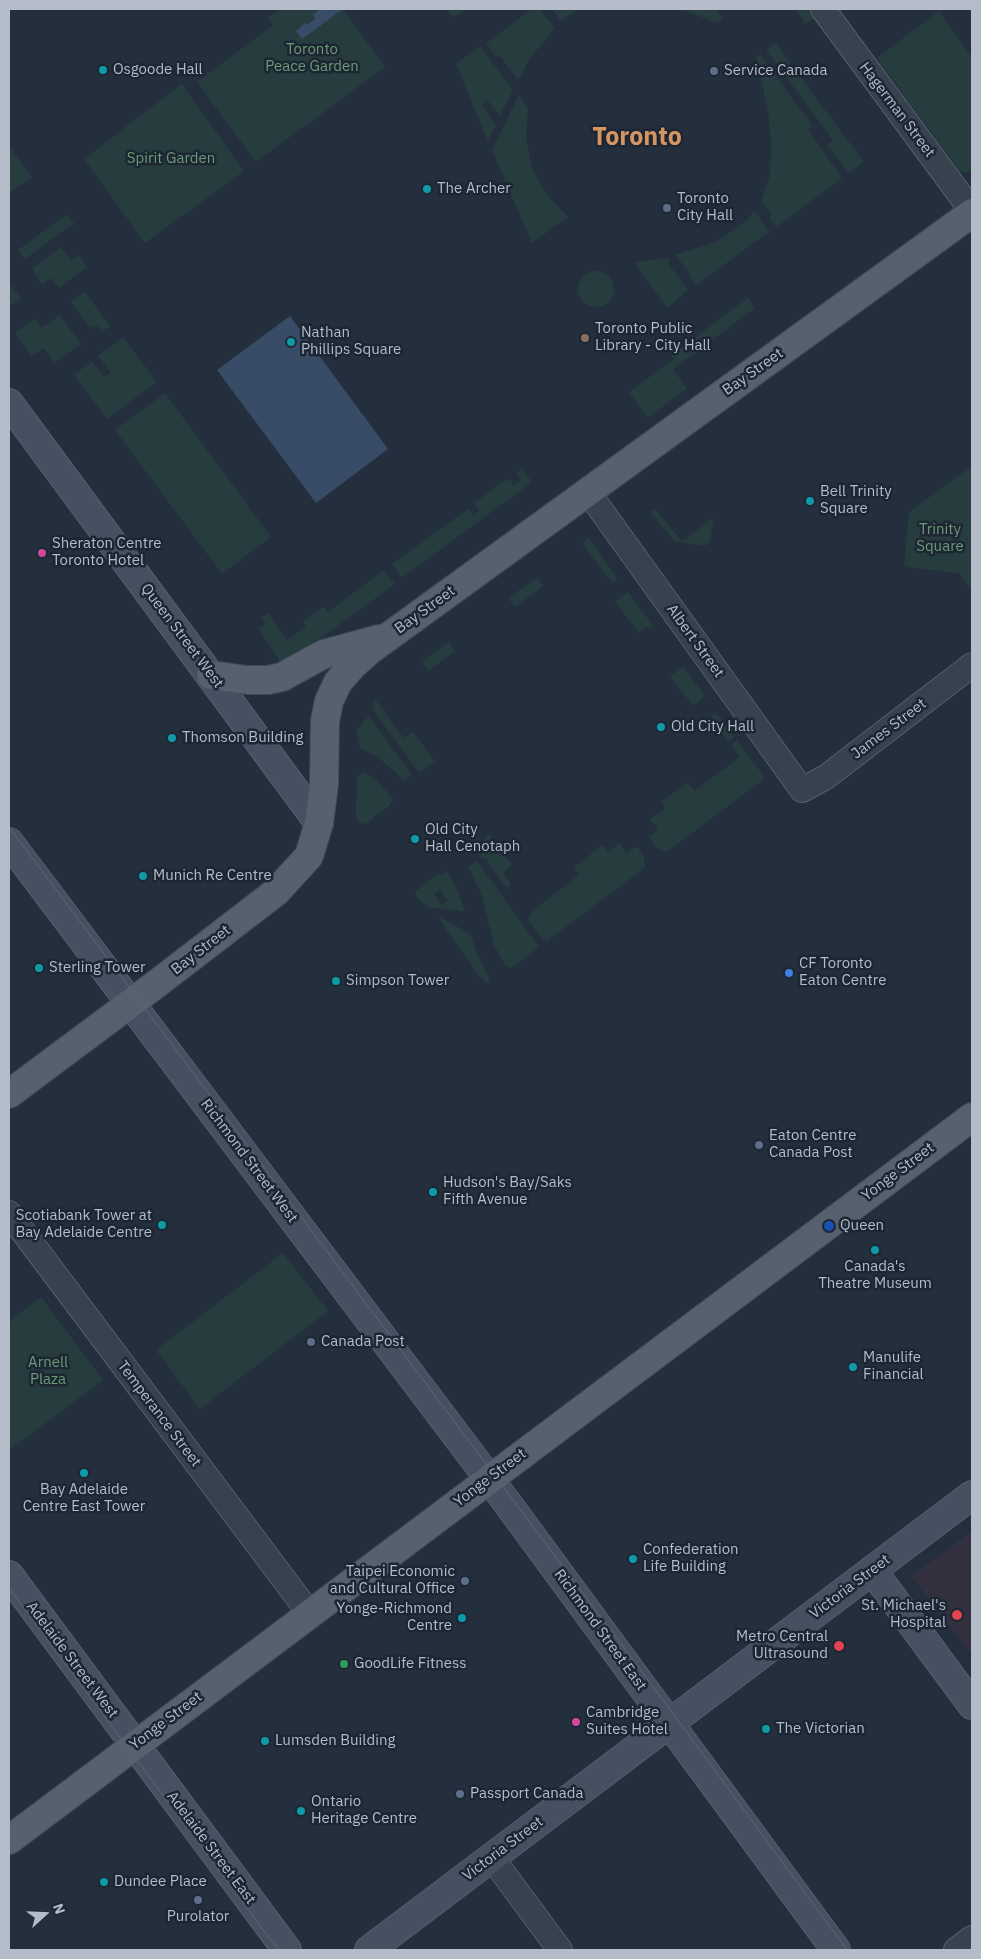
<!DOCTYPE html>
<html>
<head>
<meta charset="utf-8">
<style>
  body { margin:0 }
  #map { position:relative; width:981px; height:1959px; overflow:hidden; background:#242f3e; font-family:"IBM Plex Sans",sans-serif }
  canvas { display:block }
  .frame { position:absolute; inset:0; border:10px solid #b4bcc9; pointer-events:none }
  .north { position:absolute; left:20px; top:1889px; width:50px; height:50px; -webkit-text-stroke:4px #1d2633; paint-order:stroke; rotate:70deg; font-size:14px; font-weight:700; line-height:20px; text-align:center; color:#b4bcc9 }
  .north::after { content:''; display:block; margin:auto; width:18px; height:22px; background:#b4bcc9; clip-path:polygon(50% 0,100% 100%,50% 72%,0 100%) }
</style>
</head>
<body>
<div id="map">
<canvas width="981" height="1959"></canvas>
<div class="frame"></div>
<div class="north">N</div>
</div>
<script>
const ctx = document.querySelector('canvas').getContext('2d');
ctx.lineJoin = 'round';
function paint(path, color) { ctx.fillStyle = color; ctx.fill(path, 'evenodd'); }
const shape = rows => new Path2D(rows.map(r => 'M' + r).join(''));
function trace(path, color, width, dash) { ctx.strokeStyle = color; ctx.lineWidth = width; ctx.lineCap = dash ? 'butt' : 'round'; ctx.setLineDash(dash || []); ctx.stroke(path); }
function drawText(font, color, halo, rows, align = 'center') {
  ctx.font = font + ' "IBM Plex Sans",sans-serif'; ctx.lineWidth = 5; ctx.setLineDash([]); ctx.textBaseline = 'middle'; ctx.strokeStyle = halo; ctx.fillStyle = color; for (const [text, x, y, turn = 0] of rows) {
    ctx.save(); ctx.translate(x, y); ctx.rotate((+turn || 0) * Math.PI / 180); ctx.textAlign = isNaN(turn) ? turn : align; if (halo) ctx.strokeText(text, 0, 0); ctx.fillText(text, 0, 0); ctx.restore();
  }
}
paint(shape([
  [972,1531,972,1655,911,1576]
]), '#32303f');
paint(shape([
  [281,9,343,9,385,67,256,162,197,82,273,25,268,18],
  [446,9,466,9,453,18],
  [532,9,539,9,555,27,529,60,518,81,501,57,496,57,486,43],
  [552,9,578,9,561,21],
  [680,9,716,9,723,19,717,23],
  [795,9,812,9,817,16,806,24],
  [939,11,972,57,972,169,967,173,960,172,877,58],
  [775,43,864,162,849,173,827,145,833,140,766,50],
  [480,46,513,90,500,116,488,101,482,105,496,125,488,141,456,64],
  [760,55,813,126,808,129,842,178,776,227,769,218,772,215,761,201,770,175,771,143,768,110,756,57],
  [182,84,244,171,145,243,84,159],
  [519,95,528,108,526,138,532,168,547,195,568,217,532,243,492,150],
  [9,146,32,177,9,193],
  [754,210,769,232,696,285,689,275,690,273,675,255,713,243,728,234,749,218],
  [67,214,74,223,25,259,18,250],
  [61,247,71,260,78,255,87,267,59,288,51,278,42,284,32,269],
  [668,258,670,261,668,263,688,290,667,308,634,262],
  '578 289a18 18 0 1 1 36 0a18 18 0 1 1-36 0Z',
  [9,283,21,298,9,307],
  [85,292,110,326,102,332,97,325,90,329,71,302],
  [748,298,755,308,673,370,687,388,648,418,629,392,674,359,671,355],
  [60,315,81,344,55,363,44,348,32,356,15,333,35,318,42,328],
  [123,337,157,382,107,419,74,375,92,361,104,377,111,373,98,356],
  [165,393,271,537,222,574,115,430],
  [972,466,972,591,959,573,904,567,909,512],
  [522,468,532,482,402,578,392,564,468,509,473,516,479,511,474,503,508,478,514,485,521,480,516,473],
  [655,509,682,541,714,517,710,542,705,546,674,541,650,512],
  [589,538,618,579,612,583,582,543],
  [384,570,395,584,283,665,258,629,265,624,261,618,268,613,287,640,306,626,303,622,324,606,328,612],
  [537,578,543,586,515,607,508,598],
  [628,592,654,627,647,627,639,633,615,602],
  [449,642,455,651,428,671,422,662],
  [683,667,705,696,693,706,670,676],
  [374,698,404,738,413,732,435,761,419,773,375,713,373,705],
  [716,713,734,737,728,741,710,717],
  [369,716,412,775,403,781,392,769,377,757,360,748,356,731,363,722],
  [737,740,763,775,763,780,667,852,657,848,649,837,658,829,650,819,666,809,661,802,688,782,694,791,740,757,731,745],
  [365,772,377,781,394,800,389,803,390,805,373,817,374,819,365,824,359,823,356,815,357,777],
  [488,833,512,865,503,872,510,883,508,890,485,858,482,860,475,849,479,847,478,843,485,840],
  [620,843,626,853,637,846,644,857,645,868,547,941,542,938,528,920,532,911,579,875,574,867,603,845,608,852],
  [477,861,539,947,512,968,506,966,494,945,481,893,468,867],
  [447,871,457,889,465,911,430,908,419,900,415,894,416,891,439,873,442,875],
  [440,889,448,901,442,905,434,894],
  [437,916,462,929,472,936,475,949,490,979,488,983,484,981,476,972],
  [283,1253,328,1311,200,1409,156,1350],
  [41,1297,103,1380,9,1450,9,1321]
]), '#263c3f');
paint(shape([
  [320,9,343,9,302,39,296,31,305,23,307,25,315,19,313,15],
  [290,316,388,449,316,503,217,370]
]), '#394c67');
const street = shape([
  [823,9,972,211],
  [588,492,802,790,826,777,972,665],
  [9,1213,310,1614],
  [492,1858,560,1950],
  [956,1950,972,1938]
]);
const secondary = shape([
  [9,403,319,823],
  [9,842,505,1500,836,1950],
  [872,1570,972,1705],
  [9,1575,287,1950],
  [369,1950,972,1495]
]);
const primary = shape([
  [211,675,247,680,268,680,282,677,324,654,379,639],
  [9,1094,155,985,276,892,309,856,319,823,324,784,325,721,329,701,338,682,353,665,370,650,972,213],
  [9,1840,972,1117]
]);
trace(street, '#565f6c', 26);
trace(secondary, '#565f6c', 30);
trace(primary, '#414a57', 30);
trace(street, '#38414e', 24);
trace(secondary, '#465061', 28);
trace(primary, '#56606e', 28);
trace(shape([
  [9,827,660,1696,847,1950],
  [9,1588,270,1939,280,1950]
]), '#5a6575', 1);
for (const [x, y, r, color] of [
  [103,70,5,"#0f9aa8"],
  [714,71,5,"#5c6f8a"],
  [427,189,5,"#0f9aa8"],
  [667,208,5,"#5c6f8a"],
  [585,338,5,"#8d6e63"],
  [291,342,5,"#0f9aa8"],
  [810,501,5,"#0f9aa8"],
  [42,553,5,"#d1479c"],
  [661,727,5,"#0f9aa8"],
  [172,738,5,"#0f9aa8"],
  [415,839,5,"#0f9aa8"],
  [143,876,5,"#0f9aa8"],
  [39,968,5,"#0f9aa8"],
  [789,973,5,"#3f7fe0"],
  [336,981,5,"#0f9aa8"],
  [759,1145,5,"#5c6f8a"],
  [433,1192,5,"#0f9aa8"],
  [162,1225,5,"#0f9aa8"],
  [829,1226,6,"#1a4fb4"],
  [875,1250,5,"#0f9aa8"],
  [311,1342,5,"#5c6f8a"],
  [853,1367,5,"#0f9aa8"],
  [84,1473,5,"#0f9aa8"],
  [633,1559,5,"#0f9aa8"],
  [465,1581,5,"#5c6f8a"],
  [957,1615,6,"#e0444e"],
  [462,1618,5,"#0f9aa8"],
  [839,1646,6,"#e0444e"],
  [344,1664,5,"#2e9e5b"],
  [576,1722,5,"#d1479c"],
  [766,1729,5,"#0f9aa8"],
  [265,1741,5,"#0f9aa8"],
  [460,1794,5,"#5c6f8a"],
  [301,1811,5,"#0f9aa8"],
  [104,1882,5,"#0f9aa8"],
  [198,1900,5,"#5c6f8a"]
]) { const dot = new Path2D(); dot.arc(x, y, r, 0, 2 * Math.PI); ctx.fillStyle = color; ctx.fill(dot); trace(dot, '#1d2633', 2); }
drawText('15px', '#6b9a76', '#1d2633', [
  ["Toronto",312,50],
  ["Peace Garden",312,67],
  ["Spirit Garden",171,159],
  ["Trinity",940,530],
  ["Square",940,547],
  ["Arnell",48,1363],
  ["Plaza",48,1380]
]);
drawText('15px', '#b4bcc9', '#1d2633', [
  ["Osgoode Hall",113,70],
  ["Service Canada",724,71],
  ["The Archer",437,189],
  ["Toronto",677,199],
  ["City Hall",677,216],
  ["Toronto Public",595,329],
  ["Library - City Hall",595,346],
  ["Nathan",301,333],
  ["Phillips Square",301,350],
  ["Bell Trinity",820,492],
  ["Square",820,509],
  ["Sheraton Centre",52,544],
  ["Toronto Hotel",52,561],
  ["Old City Hall",671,727],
  ["Thomson Building",182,738],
  ["Old City",425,830],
  ["Hall Cenotaph",425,847],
  ["Munich Re Centre",153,876],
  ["CF Toronto",799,964],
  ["Eaton Centre",799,981],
  ["Sterling Tower",49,968],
  ["Simpson Tower",346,981],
  ["Eaton Centre",769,1136],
  ["Canada Post",769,1153],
  ["Hudson's Bay/Saks",443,1183],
  ["Fifth Avenue",443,1200],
  ["Scotiabank Tower at",152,1216,"right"],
  ["Bay Adelaide Centre",152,1233,"right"],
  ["Queen",840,1226],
  ["Canada's",875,1267,"center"],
  ["Theatre Museum",875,1284,"center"],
  ["Canada Post",321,1342],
  ["Manulife",863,1358],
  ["Financial",863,1375],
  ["Bay Adelaide",84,1490,"center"],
  ["Centre East Tower",84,1507,"center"],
  ["Confederation",643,1550],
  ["Life Building",643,1567],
  ["Taipei Economic",455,1572,"right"],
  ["and Cultural Office",455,1589,"right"],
  ["St. Michael's",946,1606,"right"],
  ["Hospital",946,1623,"right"],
  ["Yonge-Richmond",452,1609,"right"],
  ["Centre",452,1626,"right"],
  ["Metro Central",828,1637,"right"],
  ["Ultrasound",828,1654,"right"],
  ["GoodLife Fitness",354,1664],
  ["Cambridge",586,1713],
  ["Suites Hotel",586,1730],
  ["The Victorian",776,1729],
  ["Lumsden Building",275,1741],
  ["Passport Canada",470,1794],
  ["Ontario",311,1802],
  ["Heritage Centre",311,1819],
  ["Dundee Place",114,1882],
  ["Purolator",198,1917,"center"]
], 'left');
drawText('15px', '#b4bcc9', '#1d2633', [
  ["Hagerman Street",897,110,53],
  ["Bay Street",753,372,-35],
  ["Bay Street",425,610,-36],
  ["Queen Street West",182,636,53],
  ["Albert Street",695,641,54],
  ["James Street",889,729,-37],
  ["Bay Street",201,950,-38],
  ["Richmond Street West",249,1161,53],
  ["Yonge Street",898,1172,-37],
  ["Temperance Street",159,1414,53],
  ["Yonge Street",490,1478,-37],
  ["Victoria Street",850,1587,-37],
  ["Richmond Street East",600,1630,54],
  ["Adelaide Street West",72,1660,53],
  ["Yonge Street",166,1721,-37],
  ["Adelaide Street East",211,1848,53],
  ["Victoria Street",503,1849,-37]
]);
drawText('bold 25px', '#d59563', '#1d2633', [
  ["Toronto",637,138]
]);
</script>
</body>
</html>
